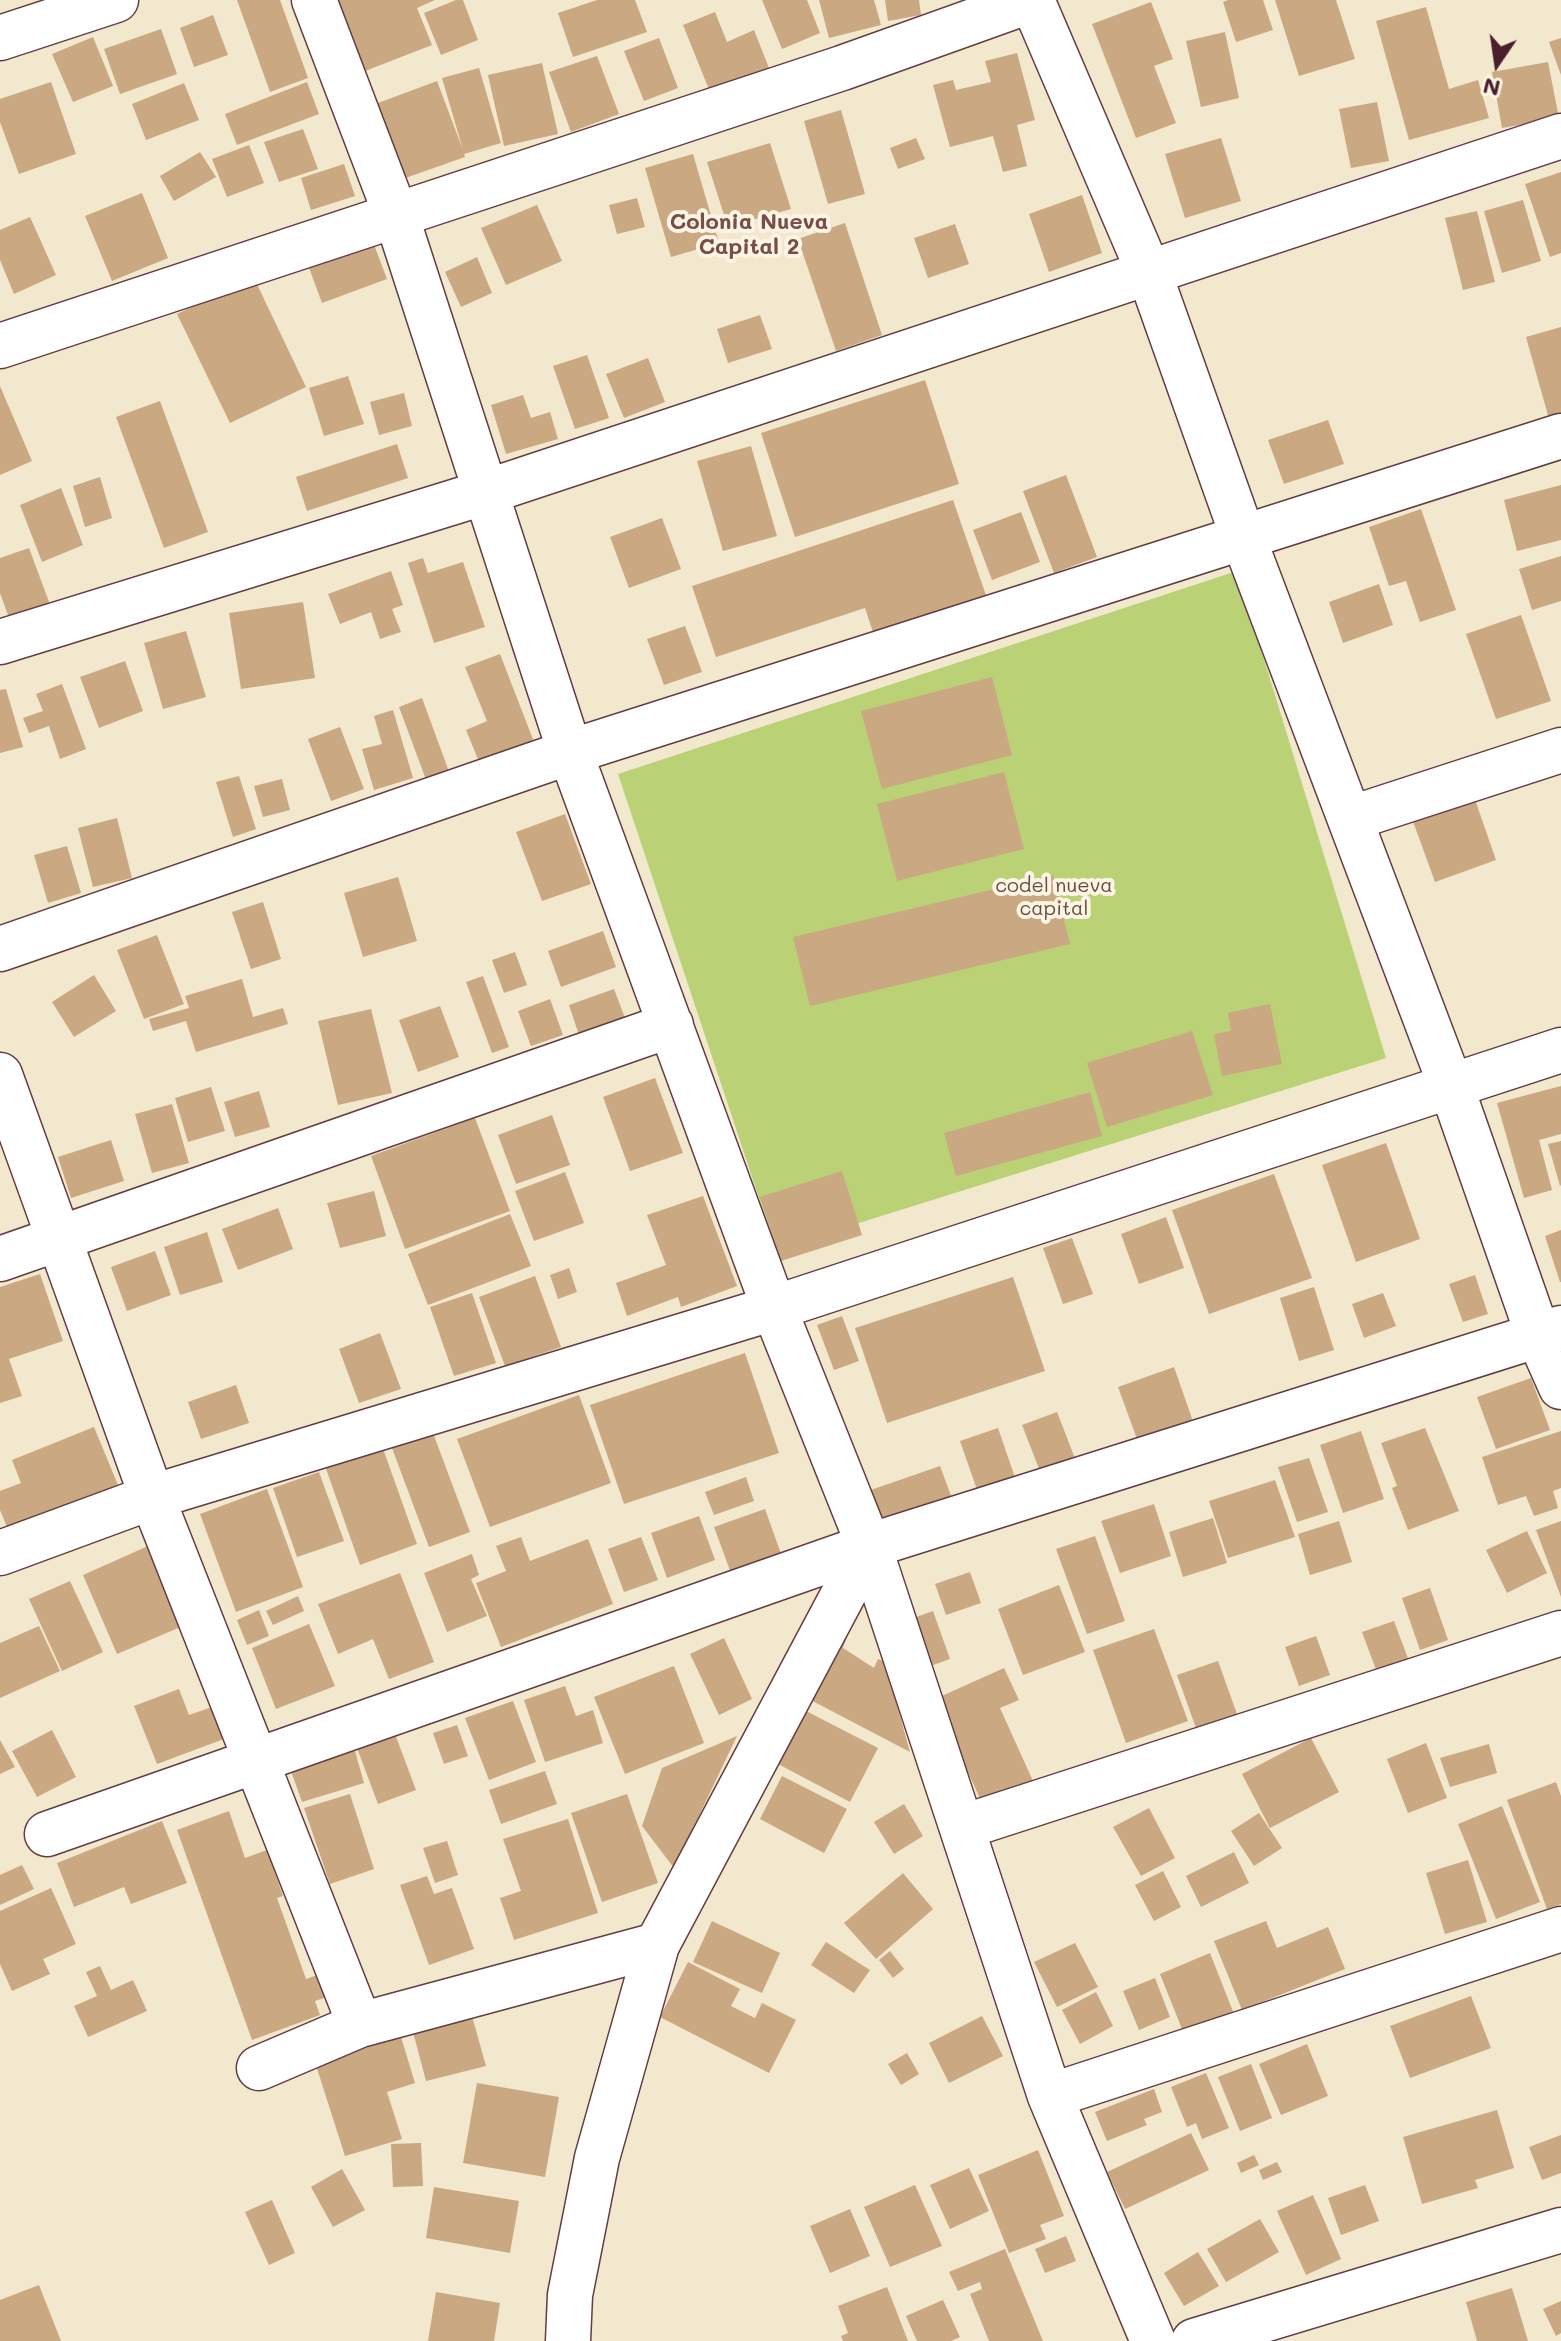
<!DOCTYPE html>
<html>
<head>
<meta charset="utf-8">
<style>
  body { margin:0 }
  #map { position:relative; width:1561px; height:2341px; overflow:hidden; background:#f2e8cd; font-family:Mali,sans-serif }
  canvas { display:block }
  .north { position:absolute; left:1457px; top:24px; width:80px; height:80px; -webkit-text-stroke:6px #fcf5e5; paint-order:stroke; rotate:193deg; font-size:22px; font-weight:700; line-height:32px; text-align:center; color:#4a1f2b }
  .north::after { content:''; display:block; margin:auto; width:28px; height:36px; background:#4a1f2b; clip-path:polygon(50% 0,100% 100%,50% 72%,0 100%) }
</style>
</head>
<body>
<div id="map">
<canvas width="1561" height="2341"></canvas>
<div class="north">N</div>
</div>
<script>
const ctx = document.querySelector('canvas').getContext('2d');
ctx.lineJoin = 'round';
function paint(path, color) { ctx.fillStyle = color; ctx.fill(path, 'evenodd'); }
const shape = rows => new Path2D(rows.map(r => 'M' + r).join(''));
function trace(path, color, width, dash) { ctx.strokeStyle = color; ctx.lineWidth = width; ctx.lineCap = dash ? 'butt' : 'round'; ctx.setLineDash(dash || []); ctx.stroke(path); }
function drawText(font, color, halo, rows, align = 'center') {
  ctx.font = font + ' Mali,sans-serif'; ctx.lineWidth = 8; ctx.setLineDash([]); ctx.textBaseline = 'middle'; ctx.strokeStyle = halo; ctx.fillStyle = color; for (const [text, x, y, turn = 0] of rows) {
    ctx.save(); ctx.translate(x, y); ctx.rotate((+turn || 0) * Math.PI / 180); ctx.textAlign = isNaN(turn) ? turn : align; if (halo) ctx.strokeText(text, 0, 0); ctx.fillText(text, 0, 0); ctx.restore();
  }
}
paint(shape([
  [1237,571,1386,1058,776,1249,618,774]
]), '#bad176');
paint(shape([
  [237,0,280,0,308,78,270,92],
  [331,0,435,0,417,8,432,45,360,73],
  [456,0,463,0,478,40,441,55,424,13],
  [597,0,635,0,647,32,573,57,558,13],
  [762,0,807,0,820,33,782,49],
  [819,0,874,0,881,25,829,38],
  [885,0,919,0,921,15,888,21],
  [1228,0,1263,0,1273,30,1236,42,1223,2],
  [1275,0,1336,0,1355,59,1299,76],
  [1151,2,1173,59,1154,66,1176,123,1136,138,1092,24],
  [1426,7,1449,89,1478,80,1489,118,1409,140,1376,21],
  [715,12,727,42,754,30,769,68,710,92,683,25],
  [213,15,228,55,194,67,180,28],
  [161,29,177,74,120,94,104,49],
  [1225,32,1239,98,1201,107,1186,41],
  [93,37,113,86,73,102,52,54],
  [659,38,678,88,644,101,624,51],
  [1561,38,1561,75,1549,42],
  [1017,53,1035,120,1017,125,1027,166,1003,172,993,136,950,147,933,85,953,80,956,90,991,82,985,61],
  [597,56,619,114,571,132,549,72],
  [1548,62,1559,118,1502,128,1492,72],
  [542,63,558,134,504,146,488,75],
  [479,68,501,143,464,154,465,157,397,181,370,106,437,81,463,150,442,78],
  [51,82,76,154,19,174,0,122,0,99],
  [307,82,319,114,237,145,225,114],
  [184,83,199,120,146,140,132,104],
  [1377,102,1389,161,1351,168,1339,109],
  [841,110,865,194,828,204,804,121],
  [303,129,318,169,279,182,264,142],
  [916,138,925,159,898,169,890,148],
  [1221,138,1241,201,1185,218,1165,154],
  [770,143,791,209,728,227,707,162],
  [249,145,264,183,227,197,212,159],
  [200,152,216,177,174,201,160,176],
  [693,154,719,243,671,257,645,168],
  [344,164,355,196,311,210,301,178],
  [1561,172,1561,253,1550,257,1525,184],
  [142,193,168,258,112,281,85,216],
  [1082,195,1102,253,1049,272,1029,214],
  [637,198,645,227,617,234,609,205],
  [1523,200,1541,261,1502,273,1484,211],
  [537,205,562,261,506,285,481,228],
  [1477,211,1495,282,1463,290,1445,218],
  [30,217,56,275,14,294,0,260,0,230],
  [845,223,882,335,836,351,798,239],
  [955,224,969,264,928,278,914,238],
  [373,242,387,279,322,303,308,265],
  [477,257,492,293,461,307,445,272],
  [254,278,306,387,230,423,177,314],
  [760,315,772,349,728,363,717,329],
  [1561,327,1561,415,1549,419,1526,337],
  [587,355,609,418,575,429,553,366],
  [648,358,665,402,624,418,606,374],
  [348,376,364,424,324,436,309,388],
  [925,380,959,484,795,537,761,433],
  [0,386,32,461,0,475],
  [404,393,412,426,379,435,370,402],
  [523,395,531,418,550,412,558,439,506,454,491,405],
  [160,401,208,532,164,548,116,417],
  [1328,420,1344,464,1284,484,1268,440],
  [397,444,408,478,307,511,296,477],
  [751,446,777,536,723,551,697,461],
  [1066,475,1097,557,1054,573,1023,491],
  [100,477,112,518,85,527,73,486],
  [1561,485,1561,540,1517,551,1504,500],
  [61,488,83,545,42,562,20,505],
  [953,500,989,604,876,641,865,608,716,657,692,586],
  [1421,509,1456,610,1420,622,1406,581,1389,586,1369,527],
  [1021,512,1040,562,992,580,973,530],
  [662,518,681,569,629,588,610,537],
  [29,548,52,610,12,626,0,593,0,558],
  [1561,556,1561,601,1532,610,1519,569],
  [423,558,428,573,463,562,485,627,434,643,408,563],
  [391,571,403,605,392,609,401,632,380,639,371,612,340,624,328,594],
  [1379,584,1393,625,1343,643,1329,602],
  [303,602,315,678,241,689,229,613],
  [1521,615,1551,701,1496,719,1466,634],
  [685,626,702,672,664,685,647,639],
  [186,631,206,697,163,709,144,643],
  [500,654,534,742,480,764,466,730,487,721,465,667],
  [125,661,143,711,99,728,80,677],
  [992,677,1012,755,882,789,861,711],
  [62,684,86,749,60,759,49,726,29,733,23,718,43,711,36,694],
  [6,689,23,747,0,753,0,690],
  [422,698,451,777,428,785,399,707],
  [393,710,413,778,374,790,362,749,382,744,374,716],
  [340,727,364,789,331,801,308,739],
  [1004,772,1024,849,897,881,877,804],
  [239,776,256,829,233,837,216,782],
  [282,779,290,810,263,817,254,786],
  [1472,791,1496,860,1435,882,1410,813],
  [565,814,591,884,542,901,516,832],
  [117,818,132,878,93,887,78,828],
  [67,846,81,893,48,903,34,855],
  [1053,875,1070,944,810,1006,793,937],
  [398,877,417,941,363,957,344,893],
  [263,902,281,959,251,969,232,912],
  [603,931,616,967,561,987,548,951],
  [157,935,184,1004,144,1019,117,950],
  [515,952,527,985,504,993,492,960],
  [94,975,116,1011,74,1037,52,1002],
  [483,976,509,1047,492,1053,466,982],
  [242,979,253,1017,283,1008,288,1024,196,1052,186,1021,153,1031,149,1019,189,1008,185,996],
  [614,989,625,1018,579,1035,569,1005],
  [550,999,563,1035,531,1046,518,1011],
  [1270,1004,1282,1064,1222,1076,1214,1034,1231,1031,1228,1013],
  [440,1006,459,1057,418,1072,399,1020],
  [371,1009,392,1093,338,1105,318,1021],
  [1192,1031,1213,1095,1107,1127,1087,1063],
  [655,1078,683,1153,630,1171,603,1097],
  [1561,1086,1561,1134,1539,1140,1552,1190,1524,1198,1497,1103],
  [211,1087,225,1131,188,1142,175,1098],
  [259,1091,270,1127,235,1137,224,1102],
  [1090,1092,1102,1136,956,1176,944,1133],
  [172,1104,189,1163,152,1173,135,1114],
  [552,1115,570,1165,516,1184,498,1135],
  [475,1118,510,1211,405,1249,371,1156],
  [111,1140,124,1181,71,1198,58,1157],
  [1561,1141,1561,1185,1560,1186,1548,1144],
  [1386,1143,1420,1239,1356,1262,1322,1165],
  [842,1171,862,1235,781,1261,760,1197],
  [565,1172,584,1223,534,1241,515,1191],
  [1274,1174,1312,1278,1209,1314,1172,1210],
  [374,1191,386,1236,340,1248,327,1203],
  [703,1196,737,1286,681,1307,678,1297,627,1316,616,1283,666,1265,647,1215],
  [278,1208,293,1249,238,1270,222,1229],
  [510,1214,531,1266,428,1305,408,1254],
  [1166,1217,1184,1268,1139,1284,1121,1234],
  [1561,1230,1561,1282,1560,1282,1545,1236],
  [207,1232,223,1282,180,1295,164,1247],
  [1072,1238,1093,1294,1063,1304,1043,1248],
  [155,1251,171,1295,127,1311,111,1267],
  [569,1268,577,1292,558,1299,550,1275],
  [40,1274,63,1341,9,1359,22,1396,0,1403,0,1287],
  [1475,1275,1488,1314,1463,1322,1449,1284],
  [535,1276,561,1347,505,1366,479,1297],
  [1013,1277,1045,1371,887,1423,855,1328],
  [1314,1287,1334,1350,1299,1361,1280,1298],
  [472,1293,496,1363,454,1376,430,1307],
  [1383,1293,1396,1326,1364,1338,1352,1304],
  [842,1316,859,1361,834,1370,817,1325],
  [380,1333,401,1389,359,1403,339,1349],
  [745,1353,779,1453,624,1504,590,1405],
  [1174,1367,1196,1430,1141,1450,1118,1387],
  [1531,1378,1550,1430,1496,1449,1477,1397],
  [236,1385,249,1423,201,1439,188,1402],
  [579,1395,611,1483,490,1527,457,1439],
  [1057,1412,1078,1466,1043,1479,1022,1425],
  [94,1427,120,1490,10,1534,0,1510,0,1491,21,1483,12,1460],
  [998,1428,1020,1492,982,1504,960,1441],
  [1425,1428,1459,1511,1408,1530,1392,1488,1397,1486,1381,1443],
  [1361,1431,1384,1499,1343,1513,1320,1445],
  [1561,1431,1561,1488,1553,1491,1558,1508,1534,1516,1526,1496,1498,1505,1482,1457],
  [433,1433,470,1532,429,1547,392,1448],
  [381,1443,417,1544,360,1565,324,1463],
  [1309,1458,1328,1512,1297,1522,1278,1467],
  [940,1466,956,1509,883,1535,868,1491],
  [319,1472,344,1541,297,1557,273,1488],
  [746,1477,754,1501,714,1515,705,1492],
  [1275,1480,1295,1537,1228,1558,1209,1501],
  [267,1489,303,1587,236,1612,200,1514],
  [1154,1504,1171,1556,1120,1573,1101,1521],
  [765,1509,785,1565,735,1584,714,1527],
  [699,1516,715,1560,667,1578,651,1533],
  [1213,1518,1227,1563,1183,1577,1169,1532],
  [1339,1521,1352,1562,1310,1575,1298,1534],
  [1561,1521,1561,1597,1536,1530],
  [1527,1531,1547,1573,1507,1593,1486,1550],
  [1095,1536,1125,1621,1087,1634,1056,1549],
  [521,1537,530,1561,588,1539,613,1604,501,1647,476,1583,506,1571,496,1546],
  [641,1537,658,1580,624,1592,608,1549],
  [148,1546,183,1626,117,1654,83,1575],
  [472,1554,479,1575,471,1579,487,1616,447,1632,424,1573],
  [970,1572,981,1603,946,1615,935,1584],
  [400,1573,434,1662,389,1679,373,1639,338,1654,318,1604],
  [70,1581,103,1652,62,1671,29,1599],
  [1059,1585,1085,1652,1023,1675,998,1609],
  [1430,1588,1448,1640,1420,1650,1402,1598],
  [298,1596,304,1611,273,1625,266,1611],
  [259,1610,269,1636,247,1645,237,1620],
  [933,1611,950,1659,919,1670,902,1622],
  [1394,1621,1410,1664,1378,1675,1362,1632],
  [309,1624,335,1686,276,1709,252,1648],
  [39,1626,60,1671,0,1698,0,1643],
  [841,1626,849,1631,843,1648,874,1668,878,1659,885,1662,910,1752,803,1696],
  [1154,1629,1188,1721,1126,1743,1093,1650],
  [1316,1636,1330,1675,1299,1686,1285,1647],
  [724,1638,752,1699,719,1715,690,1654],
  [1218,1661,1237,1714,1196,1728,1177,1675],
  [674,1666,704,1743,625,1774,594,1697],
  [1004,1668,1019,1700,1000,1708,1033,1781,982,1803,935,1699],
  [565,1686,576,1716,593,1710,603,1743,545,1762,524,1700],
  [179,1689,189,1715,212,1707,224,1739,157,1764,134,1706],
  [513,1701,536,1762,489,1780,465,1718],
  [806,1711,878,1748,850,1802,778,1764],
  [457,1725,468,1756,444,1764,433,1733],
  [52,1730,76,1777,37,1797,12,1751],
  [395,1734,416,1790,378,1804,357,1748],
  [737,1736,674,1868,642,1826,662,1768],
  [1311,1738,1339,1792,1270,1828,1242,1774],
  [0,1740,15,1767,0,1774],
  [1426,1743,1447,1798,1408,1813,1387,1759],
  [1489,1744,1497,1773,1450,1787,1440,1758],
  [355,1751,364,1783,302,1802,291,1771],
  [545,1771,557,1804,501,1824,489,1790],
  [782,1776,847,1809,824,1853,760,1819],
  [1556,1782,1561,1796,1561,1904,1547,1909,1507,1800],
  [350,1794,374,1869,330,1884,304,1808],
  [627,1794,658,1883,602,1902,571,1813],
  [904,1804,923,1836,894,1854,874,1822],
  [1502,1806,1540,1902,1496,1919,1458,1824],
  [1149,1808,1175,1858,1141,1876,1113,1827],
  [229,1811,245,1858,267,1850,283,1896,277,1898,306,1979,329,1971,336,1994,315,2001,320,2015,252,2040,177,1830],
  [1259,1813,1282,1848,1254,1866,1231,1831],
  [568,1819,598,1913,514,1940,500,1898,521,1891,503,1839],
  [162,1821,187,1883,131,1904,124,1887,74,1907,57,1863],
  [447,1841,458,1875,435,1883,423,1848],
  [1234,1852,1249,1883,1201,1907,1186,1876],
  [1468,1860,1487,1922,1445,1934,1426,1873],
  [22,1865,34,1889,0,1905,0,1875],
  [1163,1871,1181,1907,1154,1921,1135,1885],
  [903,1873,933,1909,876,1959,844,1923],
  [427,1876,434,1894,452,1888,474,1949,429,1965,400,1885],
  [51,1888,76,1944,43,1959,50,1974,12,1991,0,1964,0,1911],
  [712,1921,780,1953,762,1993,693,1962],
  [1266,1921,1277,1948,1328,1927,1345,1969,1242,2010,1214,1941],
  [826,1942,870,1970,854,1993,811,1965],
  [1075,1943,1098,1987,1057,2007,1034,1962],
  [890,1951,904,1969,893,1978,879,1960],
  [1210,1953,1234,2014,1184,2034,1160,1974],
  [688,1962,740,1989,731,2006,755,2018,762,2003,796,2020,769,2073,660,2017],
  [100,1966,111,1990,133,1980,147,2011,88,2037,74,2006,97,1996,86,1972],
  [1155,1978,1170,2017,1139,2030,1123,1991],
  [1096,1992,1113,2026,1080,2044,1062,2010],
  [1471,1996,1491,2048,1410,2078,1390,2026],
  [472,2016,486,2066,426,2081,413,2032],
  [982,2016,1003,2056,949,2083,929,2043],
  [401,2037,415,2083,387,2092,402,2139,345,2156,312,2053,358,2038,362,2049],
  [1307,2044,1328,2096,1281,2115,1259,2064],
  [907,2053,919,2074,901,2085,888,2064],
  [1251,2064,1272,2118,1240,2131,1218,2077],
  [1206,2073,1229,2128,1202,2139,1196,2123,1187,2127,1171,2087],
  [477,2083,559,2097,545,2177,463,2163],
  [1154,2089,1162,2112,1144,2119,1147,2125,1107,2141,1095,2112],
  [1497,2110,1514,2168,1475,2180,1478,2188,1422,2204,1403,2137],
  [1191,2133,1209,2170,1125,2209,1107,2172],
  [1561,2135,1561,2173,1542,2180,1529,2147],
  [421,2143,423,2186,393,2187,391,2144],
  [1038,2150,1064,2216,1040,2225,1046,2239,1009,2253,978,2175],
  [1254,2155,1259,2165,1241,2173,1237,2163],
  [1277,2162,1282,2172,1263,2180,1259,2170],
  [969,2168,989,2211,950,2229,930,2185],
  [342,2169,365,2210,333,2227,311,2187],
  [915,2185,942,2246,890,2267,864,2207],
  [1365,2185,1379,2221,1341,2235,1328,2198],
  [434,2187,519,2201,510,2253,426,2238],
  [1313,2195,1341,2259,1306,2275,1277,2211],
  [272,2200,295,2253,269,2265,245,2212],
  [850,2209,870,2256,830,2273,810,2226],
  [1260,2219,1279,2252,1226,2282,1207,2249],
  [1066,2236,1076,2261,1045,2273,1035,2249],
  [1005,2249,1043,2341,989,2341,970,2294,982,2289,980,2282,958,2291,949,2272],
  [1198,2252,1219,2286,1184,2306,1164,2273],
  [39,2285,61,2341,0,2341,0,2300],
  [887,2287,908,2341,843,2341,841,2336,848,2333,838,2306],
  [1512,2288,1528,2341,1477,2341,1466,2302],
  [436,2292,500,2303,494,2341,428,2341],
  [943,2300,960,2337,951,2341,917,2341,906,2316],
  [1561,2301,1561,2333,1556,2336,1543,2309]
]), '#caa881');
const minor = shape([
  [0,38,116,0],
  [0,346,842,68,1032,0],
  [0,642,483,493,1561,136],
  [1352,818,1561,750],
  [0,949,570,752,1561,436],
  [1561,1050,1451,1086,1538,1335,1561,1387],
  [0,1075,152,1497,360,2025,657,1945],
  [0,1259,671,1025],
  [869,1546,1050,2096,1153,2341],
  [0,1553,152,1497,774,1308,570,752,396,215,314,0],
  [963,1827,1561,1633],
  [47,1834,869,1546,1561,1328],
  [259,2068,360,2025],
  [1050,2096,1561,1929],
  [1194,2341,1561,2230]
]);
const tertiary = shape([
  [568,2341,570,2295,597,2158,657,1945,869,1546,774,1308,1451,1086,1243,537,1150,275,1032,0]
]);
trace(minor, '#633d43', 47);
trace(tertiary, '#633d43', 47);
trace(minor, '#fff', 44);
trace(tertiary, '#fff', 44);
drawText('20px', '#664c3e', '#fcf5e5', [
  ["codel nueva",1054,886],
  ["capital",1054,909]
]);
drawText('bold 22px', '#774f49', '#fcf5e5', [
  ["Colonia Nueva",749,222],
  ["Capital 2",749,247]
]);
</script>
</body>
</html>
